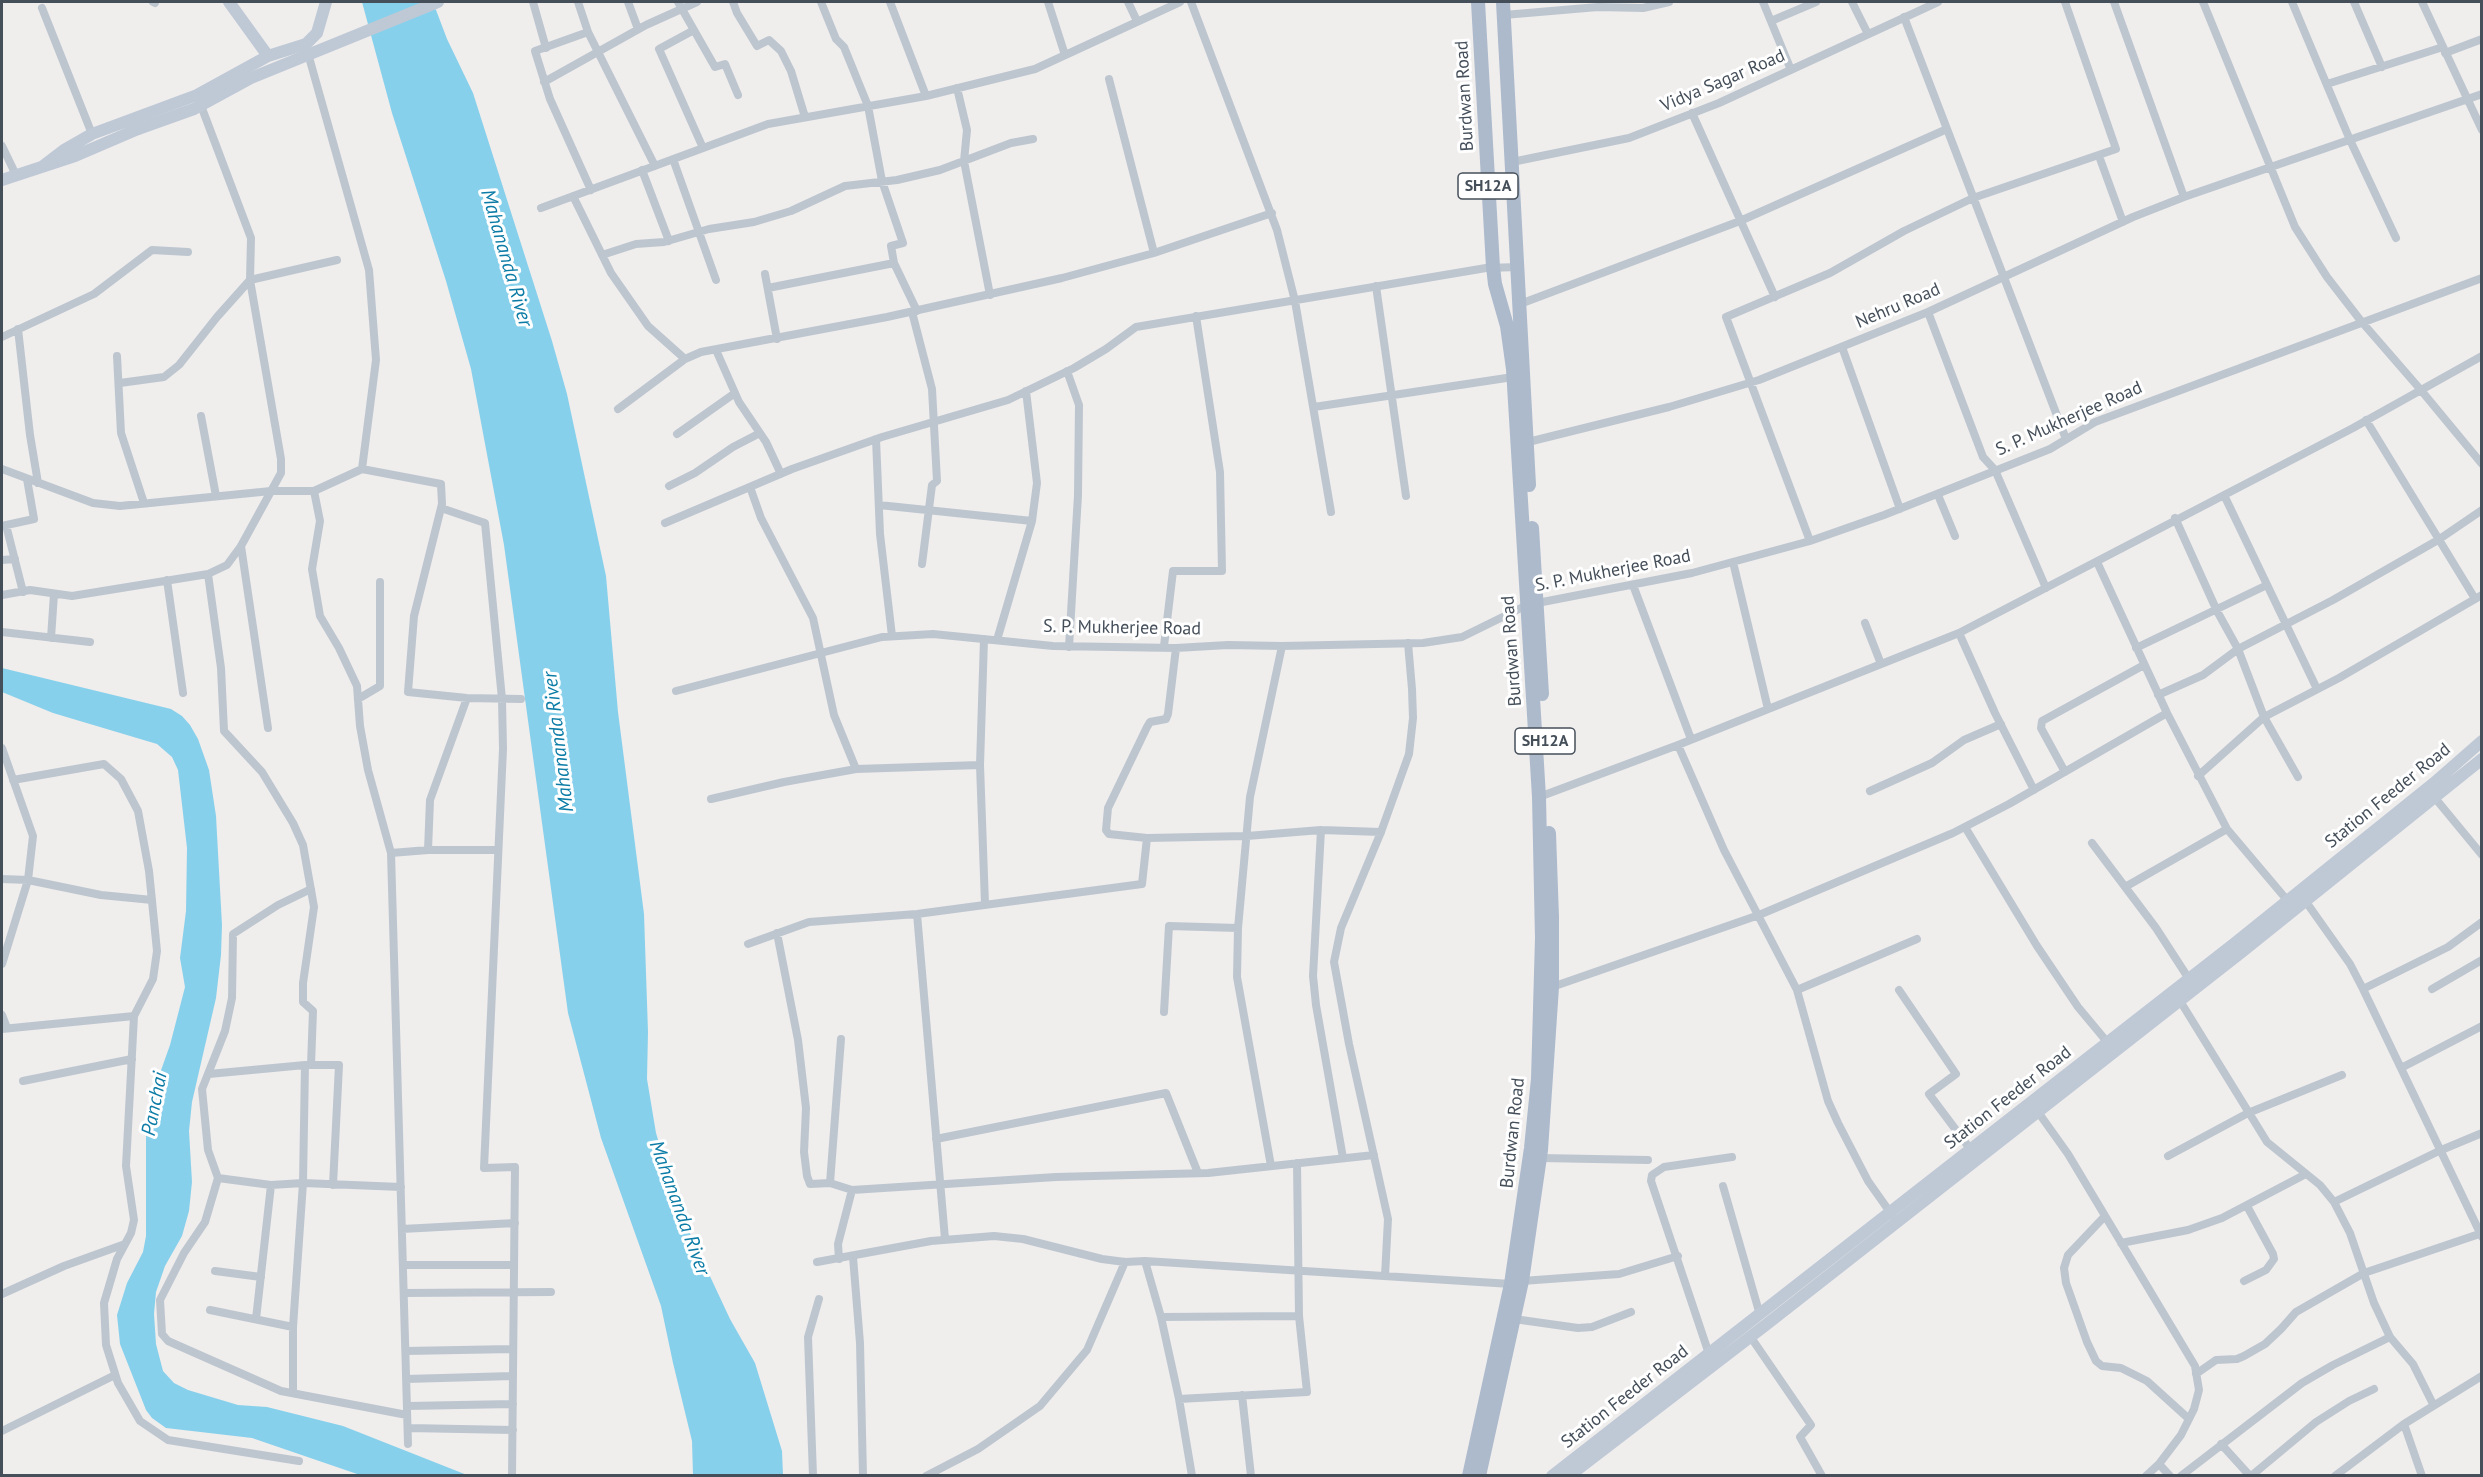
<!DOCTYPE html>
<html>
<head>
<meta charset="utf-8">
<style>
  body { margin:0 }
  #map { position:relative; width:2483px; height:1477px; overflow:hidden; background:#f0eded; font-family:"PT Sans",sans-serif }
  canvas { display:block }
  .frame { position:absolute; inset:0; border:3px solid #454f5a; pointer-events:none }
</style>
</head>
<body>
<div id="map">
<canvas width="2483" height="1477"></canvas>
<div class="frame"></div>
</div>
<script>
const ctx = document.querySelector('canvas').getContext('2d');
ctx.lineJoin = 'round';
function paint(path, color) { ctx.fillStyle = color; ctx.fill(path, 'evenodd'); }
const shape = rows => new Path2D(rows.map(r => 'M' + r).join(''));
function trace(path, color, width, dash) { ctx.strokeStyle = color; ctx.lineWidth = width; ctx.lineCap = dash ? 'butt' : 'round'; ctx.setLineDash(dash || []); ctx.stroke(path); }
function drawText(font, color, halo, rows, align = 'center') {
  ctx.font = font + ' "PT Sans",sans-serif'; ctx.lineWidth = 6; ctx.setLineDash([]); ctx.textBaseline = 'middle'; ctx.strokeStyle = halo; ctx.fillStyle = color; for (const [text, x, y, turn = 0] of rows) {
    ctx.save(); ctx.translate(x, y); ctx.rotate((+turn || 0) * Math.PI / 180); ctx.textAlign = isNaN(turn) ? turn : align; if (halo) ctx.strokeText(text, 0, 0); ctx.fillText(text, 0, 0); ctx.restore();
  }
}
paint(shape([
  [362,2,433,2,447,39,473,93,552,341,567,394,606,576,618,712,644,914,648,1032,647,1079,656,1133,679,1210,730,1319,755,1363,782,1451,783,1475,693,1475,692,1441,673,1363,661,1306,601,1138,568,1013,504,545,471,369,446,281,392,113],
  [2,668,171,709,182,716,190,725,198,739,209,770,216,816,222,925,221,955,216,998,192,1102,189,1131,192,1182,189,1211,182,1236,165,1266,156,1292,154,1314,156,1344,163,1371,174,1383,188,1390,238,1405,267,1407,343,1426,467,1475,360,1475,252,1438,166,1428,152,1418,146,1410,120,1344,117,1315,127,1283,143,1252,146,1236,146,1132,149,1104,170,1045,185,987,180,958,186,911,187,848,178,770,172,757,157,744,53,713,2,692]
]), '#87d0eb');
trace(shape([
  [153,2,155,3],
  [533,2,546,48],
  [578,2,588,32,655,166],
  [628,2,638,29],
  [678,2,715,67,725,64,738,95],
  [733,2,737,13,757,46,769,40,781,51,791,71,805,117],
  [821,2,836,39,844,47,868,106,882,181,903,243,891,246,894,263],
  [890,2,926,96],
  [1048,2,1065,55],
  [1128,2,1137,21],
  [1191,2,1277,230,1295,301,1331,512],
  [1763,2,1791,70],
  [1852,2,1868,34],
  [2114,2,2184,197],
  [2203,2,2295,227,2327,277,2361,321,2420,389,2482,464],
  [2292,2,2350,140,2396,238],
  [2354,2,2382,67],
  [2422,2,2482,130],
  [42,8,92,134],
  [1504,15,1598,7,1643,8,1669,2],
  [1904,17,2066,439],
  [1771,21,1816,2],
  [694,30,659,49,703,148],
  [588,32,535,51,550,99,591,190],
  [307,50,369,270,376,360,362,469],
  [2445,53,2482,39],
  [1109,79,1154,253],
  [544,82,646,25,697,2],
  [2327,84,2443,47],
  [957,88,967,130,964,161,990,295],
  [1692,113,1775,297],
  [2,146,16,175],
  [2099,156,2123,222],
  [673,159,716,280],
  [1512,162,1629,138,1719,103,1938,2],
  [642,170,669,241],
  [573,196,611,273,648,326,685,359],
  [541,208,768,124,926,96,1035,69,1180,2],
  [602,255,636,244,664,242,709,229,754,222,791,211,845,186,897,180,940,170,1011,143,1033,139],
  [765,274,777,339],
  [1376,286,1406,496],
  [768,288,894,263,917,311],
  [1520,304,1740,221,1947,129],
  [912,312,932,389,937,481,932,485,922,564],
  [1928,312,1983,457,1995,470,2046,588],
  [18,329,30,435,38,483],
  [2,337,94,294,152,250,188,252],
  [1842,347,1900,509],
  [716,350,739,402,766,442,781,474],
  [117,356,121,433,144,503],
  [1067,371,1079,405,1078,495,1069,647],
  [120,383,164,377,179,365,217,317,250,280,337,260],
  [1314,407,1513,377],
  [618,409,685,359,701,352,887,317,1062,278,1154,253,1272,213],
  [201,416,216,496],
  [2366,420,2474,597],
  [677,434,735,393],
  [876,439,880,534,892,636],
  [1528,442,1669,407,1759,380,1928,312,2133,217,2184,197,2482,94],
  [2,469,93,503,120,506,271,491,314,491,362,469,441,484,442,504,414,616,408,692,467,698,521,699],
  [669,486,695,473,733,447,760,433],
  [750,487,761,518,813,618,834,715,856,769],
  [314,491,320,521,312,569,320,616,339,648,357,686,360,726,368,770,391,853,408,1444],
  [1938,495,1955,536],
  [2224,495,2317,689],
  [879,505,1032,521],
  [441,508,485,523,502,699,503,749,484,1168,515,1167,512,1476],
  [2175,518,2217,611,2238,649,2264,717,2298,777],
  [665,523,792,469,882,437,1008,400,1074,368,1106,349,1136,327,1486,268,1519,267],
  [6,525,23,592],
  [2,526,34,519,27,479],
  [1810,541,1726,317,1830,273,1904,231,1973,198,2116,149,2065,2],
  [241,546,268,728],
  [2,560,15,559],
  [1733,562,1768,709],
  [2097,562,2167,713,2227,829,2287,900],
  [208,574,221,668,224,731,262,772,293,823,303,845,314,907,303,983,303,1002,313,1011,311,1065],
  [167,580,183,693],
  [1633,585,1691,739],
  [2,595,30,590,72,596,208,574,227,565,241,546,281,473,281,459,250,280,251,238,200,103],
  [1865,623,1881,664],
  [2,632,90,642],
  [1959,633,1995,713,2034,790],
  [51,638,54,594],
  [984,639,980,765,985,904],
  [997,640,1032,521,1037,483,1026,391],
  [1164,646,1173,571,1222,571,1220,472,1196,316],
  [2136,648,2267,585],
  [676,691,882,637,933,634,1053,646,1176,648,1228,645,1282,646,1423,643,1462,637,1527,605,1692,573,1810,541,1884,515,2050,449,2095,422,2482,278],
  [2158,695,2203,675,2238,649,2333,600,2438,540,2482,510],
  [358,699,380,686,380,582],
  [1678,745,1724,850,1797,990,1828,1101,1838,1123,1868,1181,1892,1215],
  [2,748,33,836,28,880,2,964],
  [2065,772,2041,728,2042,721,2144,665],
  [2198,776,2264,717,2339,678,2482,595],
  [13,780,104,764,121,779,138,811,149,871,157,951,153,979,134,1016,126,1166,134,1220,131,1233,117,1259,104,1303,106,1345,118,1383,140,1421,168,1440,299,1461],
  [1870,791,1932,763,1964,740,2001,724],
  [1539,797,1678,745,1959,633,2353,428,2482,356],
  [2435,798,2482,855],
  [711,799,784,782,856,769,980,765],
  [1965,827,2037,946,2078,1007,2108,1043],
  [1321,830,1313,976,1316,1005,1343,1158],
  [1147,838,1109,834,1106,830,1108,808,1147,727,1150,722,1166,719,1168,714,1176,648],
  [2092,843,2156,928,2189,979],
  [428,850,498,850],
  [391,853,428,850,430,800,467,698],
  [2,879,28,880,101,895,152,900],
  [2125,887,2227,829],
  [311,889,278,905,233,934,232,998,225,1031,202,1089,208,1150,218,1178,205,1222,184,1253,160,1300,162,1334,168,1341,281,1391,407,1415],
  [2304,899,2350,964,2363,989,2482,1237],
  [917,914,945,1239],
  [777,933,798,1040,806,1108,804,1152,807,1176,810,1184,830,1183,852,1190,838,1244,839,1259],
  [748,944,809,922,917,914,1142,884,1147,838,1247,836,1321,830,1381,832],
  [1552,987,1759,915,1953,833,2009,804,2167,713],
  [2363,989,2448,947,2482,922],
  [2432,989,2482,960],
  [1797,990,1917,939],
  [1899,990,1956,1074,1929,1094,1971,1150],
  [2177,996,2267,1142,2320,1185,2334,1202,2350,1233,2374,1303,2390,1337,2413,1364,2433,1404],
  [1164,1012,1169,926,1238,928],
  [2,1015,7,1028],
  [2,1029,134,1016],
  [2401,1068,2482,1026],
  [209,1074,305,1065,339,1065,333,1185],
  [23,1081,132,1059],
  [2038,1112,2068,1154,2195,1366,2199,1390,2194,1409,2181,1435,2159,1464,2146,1476],
  [936,1139,1166,1093,1198,1173],
  [2168,1156,2248,1113,2342,1075],
  [1540,1158,1648,1160],
  [1271,1166,1237,977,1238,928,1250,797,1282,646],
  [218,1178,271,1185,303,1183,401,1187],
  [830,1183,841,1039],
  [1723,1186,1760,1315],
  [852,1190,1056,1177,1208,1173,1374,1155],
  [2334,1202,2439,1151,2482,1133],
  [2104,1217,2068,1255,2064,1268,2066,1283,2087,1342,2096,1361,2102,1366,2121,1368,2147,1381,2189,1419],
  [402,1229,515,1223],
  [2121,1243,2188,1230,2222,1218,2304,1175],
  [853,1257,860,1343,863,1476],
  [1145,1261,1161,1317,1179,1399,1192,1476],
  [817,1262,931,1241,994,1236,1023,1239,1102,1259,1125,1262,1145,1261,1511,1284],
  [403,1265,514,1265],
  [215,1271,261,1277],
  [1385,1276,1388,1219,1349,1044,1334,962,1341,928,1381,832,1409,754,1413,718,1412,689,1408,643],
  [1522,1281,1619,1274,1678,1256],
  [2244,1281,2266,1270,2274,1259,2273,1254,2247,1206],
  [404,1293,551,1292],
  [2,1294,64,1266,125,1244],
  [210,1310,293,1327],
  [1161,1317,1299,1316],
  [256,1319,271,1185],
  [1514,1319,1578,1328,1592,1327,1631,1312],
  [1750,1336,1811,1425,1800,1437,1822,1476],
  [406,1351,513,1349],
  [1709,1354,1651,1181,1652,1175,1664,1167,1732,1157],
  [2196,1374,2216,1360,2237,1359,2244,1356,2265,1344,2281,1329,2296,1312,2364,1273,2482,1233],
  [406,1379,513,1376],
  [293,1393,293,1327,303,1183,305,1065],
  [1242,1395,1251,1476],
  [1179,1399,1307,1392,1299,1316,1297,1163],
  [407,1406,513,1404],
  [2404,1424,2422,1476],
  [408,1428,513,1430],
  [2,1431,115,1375],
  [2221,1444,2250,1476],
  [2159,1464,2170,1476],
  [813,1476,808,1337,819,1299],
  [926,1476,978,1449,1040,1406,1087,1350,1125,1262],
  [2181,1476,2302,1383,2333,1365,2390,1337],
  [2251,1476,2316,1422,2349,1401,2374,1389],
  [2335,1476,2404,1424,2482,1376]
]), '#bdc6cf', 8);
trace(shape([
  [229,2,268,56],
  [43,166,64,150,92,134,197,95,268,56,306,44,317,33,326,2],
  [2,180,75,156,138,129],
  [1552,1476,2235,943,2434,783,2482,741],
  [1569,1476,1767,1324,2243,951,2482,759]
]), '#bfc9d6', 12);
trace(shape([
  [1503,2,1529,485],
  [1532,528,1542,694],
  [1469,1476,1511,1284,1531,1148,1538,1079,1542,938,1539,797,1513,369,1507,326,1495,284,1493,267,1478,2],
  [1479,1476,1522,1281,1541,1150,1552,987,1552,917,1549,833]
]), '#acbacc', 14);
trace(shape([
  [138,129,194,109,251,78,438,2]
]), '#bfc9d6', 12);
for (const [x, y, w] of [
  [1488,186,60],
  [1545,741,60]
]) { const box = new Path2D(); box.roundRect(x - w / 2, y - 13, w, 26, 4.5); ctx.fillStyle = '#fff'; ctx.fill(box); trace(box, '#454f5a', 1.5); }
drawText('bold 16px', '#454f5a', null, [
  ["SH12A",1488,186],
  ["SH12A",1545,741]
]);
drawText('18px', '#454f5a', '#fff', [
  ["Vidya Sagar Road",1723,81,-23],
  ["Burdwan Road",1465,96,-93],
  ["Nehru Road",1898,306,-23],
  ["S. P. Mukherjee Road",2069,419,-24],
  ["S. P. Mukherjee Road",1613,571,-11],
  ["S. P. Mukherjee Road",1122,628,1],
  ["Burdwan Road",1512,651,-94],
  ["Station Feeder Road",2388,796,-39],
  ["Station Feeder Road",2008,1098,-38],
  ["Burdwan Road",1513,1133,-84],
  ["Station Feeder Road",1625,1397,-38]
]);
drawText('italic 20px', '#0c7ca6', '#fff', [
  ["Mahananda River",506,258,74],
  ["Mahananda River",559,742,-97],
  ["Panchai",155,1104,-79],
  ["Mahananda River",679,1208,70]
]);
</script>
</body>
</html>
